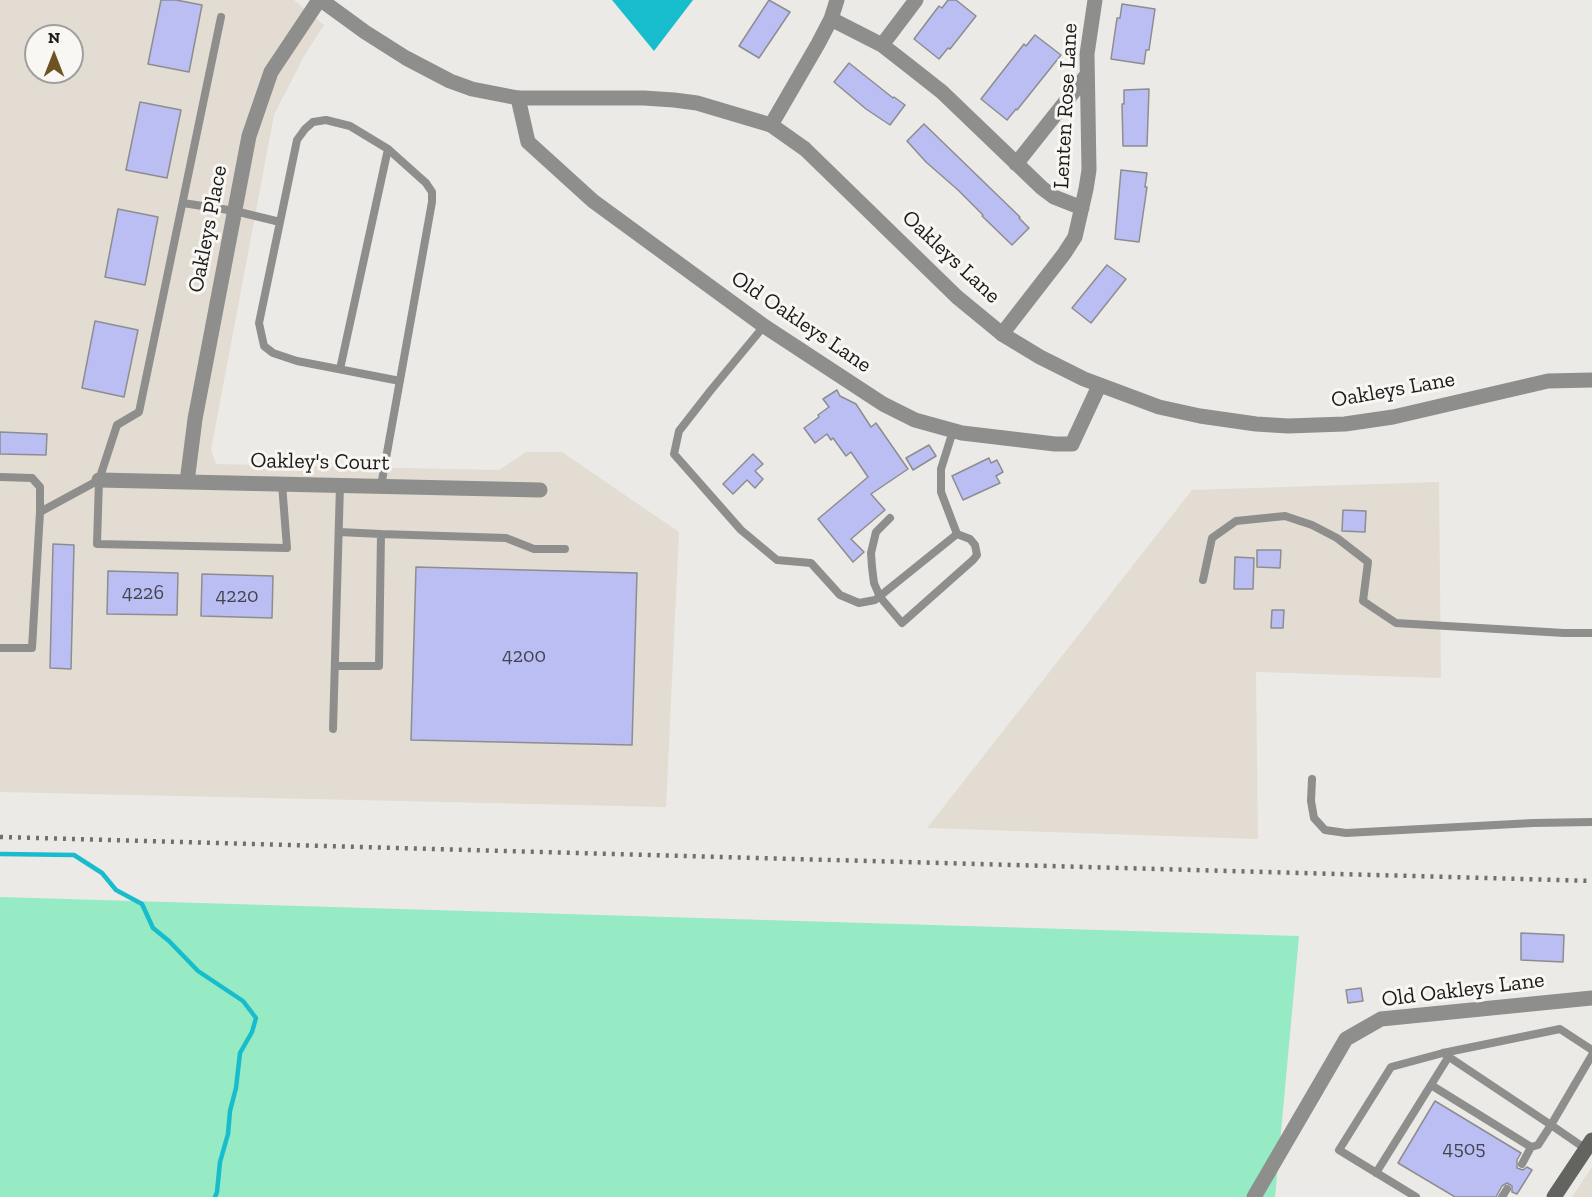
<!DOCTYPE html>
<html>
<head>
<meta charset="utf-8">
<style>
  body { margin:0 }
  #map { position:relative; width:1592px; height:1197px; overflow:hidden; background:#eceae6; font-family:"Zilla Slab",serif }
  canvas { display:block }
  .north { position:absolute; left:24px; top:24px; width:60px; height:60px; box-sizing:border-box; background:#f9f7f4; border:2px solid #a19f9d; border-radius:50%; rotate:0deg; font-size:16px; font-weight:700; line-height:24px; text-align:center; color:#1c1b1a }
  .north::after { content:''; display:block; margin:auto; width:21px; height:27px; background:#6c5425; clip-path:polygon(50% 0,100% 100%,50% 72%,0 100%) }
</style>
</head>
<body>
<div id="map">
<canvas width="1592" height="1197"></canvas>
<div class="north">N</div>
</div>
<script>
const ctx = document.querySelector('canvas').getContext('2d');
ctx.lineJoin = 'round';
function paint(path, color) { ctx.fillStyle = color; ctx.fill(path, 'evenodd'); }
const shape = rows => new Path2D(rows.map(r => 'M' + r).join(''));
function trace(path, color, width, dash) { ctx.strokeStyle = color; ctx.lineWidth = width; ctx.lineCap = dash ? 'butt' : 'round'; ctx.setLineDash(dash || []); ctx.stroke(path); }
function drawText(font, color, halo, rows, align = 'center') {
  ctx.font = font + ' "Zilla Slab",serif'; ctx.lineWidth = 6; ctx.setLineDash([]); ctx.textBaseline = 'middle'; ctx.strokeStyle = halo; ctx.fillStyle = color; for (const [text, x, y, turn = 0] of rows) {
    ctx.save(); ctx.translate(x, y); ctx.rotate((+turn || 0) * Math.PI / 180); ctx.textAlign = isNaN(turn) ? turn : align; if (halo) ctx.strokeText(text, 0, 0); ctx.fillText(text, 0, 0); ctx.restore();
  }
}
paint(shape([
  [0,0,294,0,324,25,304,56,274,115,211,450,216,464,499,470,526,452,562,452,679,532,666,807,0,792],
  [36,36,72,36,72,72,36,72],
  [1439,482,1441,678,1256,672,1258,839,927,828,1192,490],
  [1592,1167,1592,1197,1572,1197]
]), '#e3dcd2');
paint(shape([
  [0,897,1299,936,1275,1197,0,1197]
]), '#96eac4');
paint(shape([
  [612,0,693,0,654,51]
]), '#17bdcd');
trace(shape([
  [0,854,74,855,102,873,116,890,142,904,153,928,169,941,198,971,243,1001,256,1018,252,1032,240,1053,236,1088,230,1111,228,1134,220,1162,217,1192,215,1197]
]), '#17bdcd', 4.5);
const building = shape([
  [161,0,176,0,202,5,189,72,148,64,161,0],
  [769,0,790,12,759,58,739,46,769,0],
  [948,0,956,0,976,16,950,49,948,48,939,59,914,39,939,6,942,8,948,0],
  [1122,4,1155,9,1149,50,1146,50,1144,64,1111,59,1117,18,1120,18,1122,4],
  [1035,35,1061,55,1017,110,1016,109,1007,120,981,99,1024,44,1026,46,1035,35],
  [849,63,893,98,894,97,905,105,890,125,866,109,834,82,849,63],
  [1149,89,1147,146,1123,146,1122,104,1124,104,1124,90,1149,89],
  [140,102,181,110,167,178,126,170,140,102],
  [924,124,1020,217,1019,218,1029,228,1012,245,982,216,983,215,958,190,926,162,907,141,924,124],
  [1121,170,1147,173,1145,187,1147,187,1139,242,1115,239,1121,170],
  [118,209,158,217,145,285,105,277,118,209],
  [1107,265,1126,279,1091,323,1072,308,1107,265],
  [95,321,138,330,124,397,82,388,95,321],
  [837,390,840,396,856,404,871,427,876,423,908,469,871,494,885,510,851,539,864,552,853,562,818,519,868,477,851,452,846,456,833,438,831,440,827,434,815,443,804,428,819,417,818,415,829,407,823,399,837,390],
  [0,432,47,434,46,455,0,454,0,432],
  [929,445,936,456,913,470,906,458,929,445],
  [753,454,763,464,755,471,763,479,755,488,747,480,733,494,723,484,753,454],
  [989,458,991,463,997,460,1003,472,996,476,1000,483,963,500,952,476,989,458],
  [1343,510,1366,511,1365,532,1342,531,1343,510],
  [53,544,74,545,71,669,50,668,53,544],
  [1257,550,1281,550,1280,568,1257,567,1257,550],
  [1235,557,1254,558,1253,589,1234,589,1235,557],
  [416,567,637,573,632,745,411,740,416,567],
  [108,571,178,573,177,615,107,614,108,571],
  [202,574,273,576,272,618,201,616,202,574],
  [1272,610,1284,610,1283,628,1271,628,1272,610],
  [1521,933,1564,935,1563,962,1521,960,1521,933],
  [1361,988,1363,1001,1348,1003,1346,990,1361,988],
  [1435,1101,1521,1153,1517,1160,1517,1168,1523,1170,1527,1167,1532,1170,1517,1194,1512,1192,1512,1186,1507,1183,1502,1186,1496,1197,1455,1197,1398,1163,1435,1101]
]);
paint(building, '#bbbef2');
trace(building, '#8d8d90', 1.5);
trace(shape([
  [221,17,139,412,117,425,99,480,97,544,287,548,282,484],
  [183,203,235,211,280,222,297,140,305,129,313,122,326,120,350,126,388,149,426,183,432,192,432,202,381,486],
  [280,222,259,323,264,346,273,353,297,361,400,381],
  [764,326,711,390,679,431,674,454,741,530,777,560,811,563,840,595,859,603,875,600,957,534],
  [340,369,388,149],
  [0,477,32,478,40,487,40,512],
  [890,518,876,532,871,553,872,567,874,583,880,597,902,623,973,560,977,555,975,545,970,539,957,534,941,492,941,469,953,431],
  [339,532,381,534],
  [1203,580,1212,538,1236,521,1285,516,1312,525,1337,538,1368,562,1363,601,1396,623,1564,633,1592,633],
  [0,648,32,648,40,512,99,480],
  [335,666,379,666,381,534,506,538,534,549,565,549],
  [333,729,340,485],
  [1312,779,1311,801,1314,818,1325,830,1346,833,1533,823,1592,822],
  [1431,1085,1531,1147,1538,1145,1551,1125,1443,1053],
  [1586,1149,1551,1125,1592,1055],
  [1522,1164,1531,1147],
  [1376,1173,1449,1056],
  [1416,1197,1339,1150,1391,1067,1443,1053,1560,1029,1592,1050],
  [1502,1197,1507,1189]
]), '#8e8e8c', 8);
trace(shape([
  [831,19,882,45,909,66,942,92,1042,188,1054,197,1082,208],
  [882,45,916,0],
  [518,98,528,142,593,201,764,326,883,404,915,420,962,433,1055,444,1072,444,1099,386],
  [771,125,818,44,831,19,837,0],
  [1016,164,1086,76],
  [1002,334,1064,254,1075,237,1086,189,1089,170,1087,54,1095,0],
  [99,480,540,490],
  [187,482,195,419,249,136,271,72,319,0],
  [1254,1197,1346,1039,1381,1019,1592,998]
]), '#8e8e8c', 15);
trace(shape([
  [321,0,365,32,406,58,450,81,472,89,518,98,644,98,674,100,697,103,771,125,805,149,957,297,1002,334,1040,357,1084,379,1159,407,1200,416,1256,424,1288,426,1345,424,1393,417,1548,381,1592,380]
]), '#8e8e8c', 15);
trace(shape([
  [1554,1197,1592,1140]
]), '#636360', 15);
trace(shape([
  [0,837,1592,881]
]), '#716f6d', 4.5, [3, 6]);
drawText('20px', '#444450', null, [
  ["4226",143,593],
  ["4220",237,596],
  ["4200",524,656],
  ["4505",1464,1149]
]);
drawText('22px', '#1c1b1a', '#f9f7f4', [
  ["Lenten Rose Lane",1066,106,-87],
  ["Oakleys Place",208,229,-79],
  ["Oakleys Lane",951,257,43],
  ["Old Oakleys Lane",801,322,34],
  ["Oakleys Lane",1393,390,-10],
  ["Oakley's Court",320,462,1],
  ["Old Oakleys Lane",1463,990,-7]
]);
</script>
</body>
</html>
